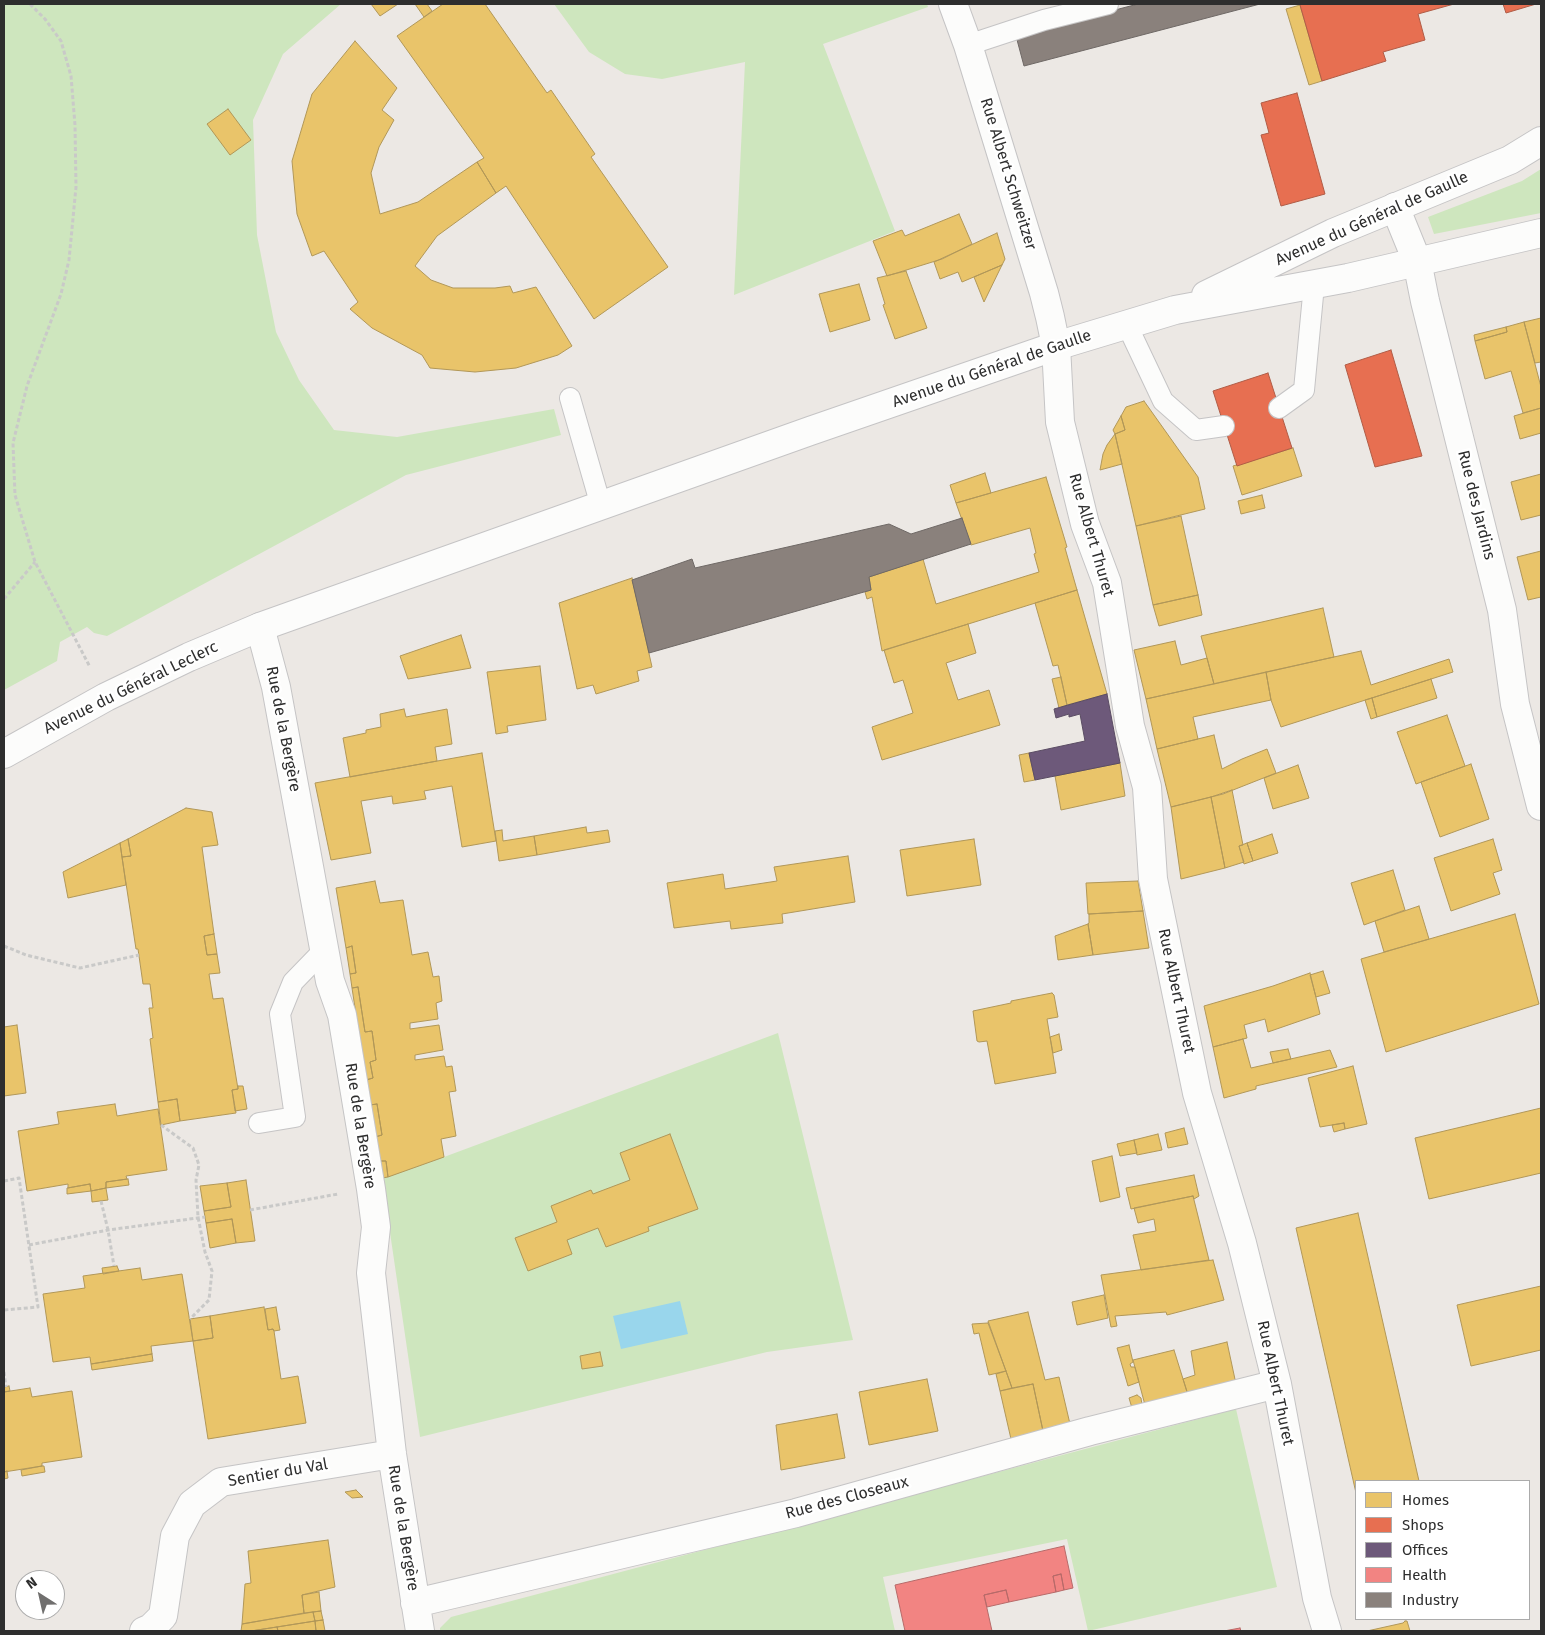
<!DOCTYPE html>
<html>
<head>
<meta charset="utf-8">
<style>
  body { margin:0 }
  #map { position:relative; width:1545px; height:1635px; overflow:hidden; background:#ece8e4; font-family:"Fira Sans",sans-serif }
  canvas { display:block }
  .frame { position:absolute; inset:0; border:5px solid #2e2e2e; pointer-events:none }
  .legend { position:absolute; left:1355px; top:1480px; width:175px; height:140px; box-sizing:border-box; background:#fff; border:1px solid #ababab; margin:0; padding:6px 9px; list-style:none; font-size:15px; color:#2e2e2e }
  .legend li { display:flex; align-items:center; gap:10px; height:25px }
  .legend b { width:25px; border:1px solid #ababab }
  .north { position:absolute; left:15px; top:1570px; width:50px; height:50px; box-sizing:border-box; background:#fff; border:1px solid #ababab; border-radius:50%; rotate:325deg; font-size:14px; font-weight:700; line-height:20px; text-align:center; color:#2e2e2e }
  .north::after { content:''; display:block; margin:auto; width:18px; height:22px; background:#706f6e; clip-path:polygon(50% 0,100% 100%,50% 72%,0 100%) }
</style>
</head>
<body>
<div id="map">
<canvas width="1545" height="1635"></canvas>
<div class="frame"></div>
<ul class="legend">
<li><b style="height:14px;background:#e9c46a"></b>Homes</li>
<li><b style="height:14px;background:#e76f51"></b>Shops</li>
<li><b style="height:14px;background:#6d597a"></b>Offices</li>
<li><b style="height:14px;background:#f28482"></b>Health</li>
<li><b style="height:14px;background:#8a817c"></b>Industry</li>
</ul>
<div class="north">N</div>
</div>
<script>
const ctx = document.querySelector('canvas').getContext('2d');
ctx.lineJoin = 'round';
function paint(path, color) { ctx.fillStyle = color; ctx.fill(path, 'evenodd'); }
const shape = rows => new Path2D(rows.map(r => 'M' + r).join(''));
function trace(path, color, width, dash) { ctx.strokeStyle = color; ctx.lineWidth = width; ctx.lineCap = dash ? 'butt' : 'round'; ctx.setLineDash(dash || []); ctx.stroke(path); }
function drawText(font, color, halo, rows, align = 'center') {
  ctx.font = font + ' "Fira Sans",sans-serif'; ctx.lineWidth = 5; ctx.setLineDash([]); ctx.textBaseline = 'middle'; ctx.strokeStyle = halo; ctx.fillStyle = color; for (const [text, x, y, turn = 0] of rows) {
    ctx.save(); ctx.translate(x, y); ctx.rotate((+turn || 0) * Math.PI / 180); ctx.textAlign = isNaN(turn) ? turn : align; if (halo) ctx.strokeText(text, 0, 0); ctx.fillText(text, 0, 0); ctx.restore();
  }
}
paint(shape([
  [4,4,341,4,283,54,253,120,257,235,276,332,299,380,334,430,397,437,554,409,561,435,406,475,107,636,94,633,87,627,60,642,57,661,4,690],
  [554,4,927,4,928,7,823,44,895,231,734,295,745,62,662,79,625,74,589,52],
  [1541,169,1541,213,1434,234,1428,217,1522,181],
  [778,1033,853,1340,767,1352,420,1437,382,1178,444,1157],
  [1236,1409,1277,1587,1088,1631,1067,1539,883,1577,895,1631,440,1631,440,1628,451,1617]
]), '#cee6be');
paint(shape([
  [680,1301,688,1334,621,1349,613,1316]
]), '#99d6ec');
const homes = shape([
  [371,4,398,4,380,16,371,4],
  [415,4,427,4,432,11,424,17,415,4],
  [443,4,485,4,547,93,551,90,595,154,591,157,668,267,594,319,506,186,496,193,477,162,484,158,397,36,443,4],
  [1300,5,1322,81,1309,85,1286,9,1300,5],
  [355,41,397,88,382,110,394,120,379,147,371,173,380,214,418,202,477,162,496,193,437,236,415,266,431,280,453,288,495,288,510,286,513,293,536,287,572,346,558,355,516,368,475,372,430,368,422,355,372,328,350,309,358,302,324,251,312,256,297,214,292,161,312,94,355,41],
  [228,109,251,140,230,155,207,124,228,109],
  [959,214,972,244,942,259,887,276,873,241,902,230,905,236,959,214],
  [997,233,1005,259,1002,265,962,282,958,272,940,279,934,262,997,233],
  [1002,265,984,302,974,277,1002,265],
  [906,271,927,328,895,339,883,305,885,304,877,278,906,271],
  [859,284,870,320,830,332,819,294,859,284],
  [1541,318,1541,362,1535,363,1524,322,1541,318],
  [1524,322,1541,387,1541,408,1523,413,1511,371,1485,379,1475,341,1507,332,1506,327,1524,322],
  [1506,327,1507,332,1475,341,1474,335,1506,327],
  [1144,401,1198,477,1205,509,1136,526,1115,434,1125,430,1121,416,1126,407,1144,401],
  [1541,408,1541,433,1520,439,1514,416,1541,408],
  [1121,416,1125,430,1115,434,1113,430,1121,416],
  [1115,434,1122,464,1100,470,1103,454,1107,445,1115,434],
  [1293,448,1302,476,1242,495,1233,466,1293,448],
  [985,473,991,493,956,503,950,485,985,473],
  [1541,474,1541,515,1521,520,1511,482,1541,474],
  [1046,477,1067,547,1065,548,1077,590,882,651,872,597,867,599,865,592,871,590,869,577,923,559,936,604,1039,572,1034,554,1036,553,1030,528,971,545,956,503,1046,477],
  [1262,495,1265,508,1241,514,1238,501,1262,495],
  [1181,516,1198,595,1153,605,1136,526,1181,516],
  [1541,551,1541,597,1528,600,1517,557,1541,551],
  [632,578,652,667,637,671,639,681,596,694,593,685,577,689,559,603,632,578],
  [1077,590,1107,694,1067,705,1058,665,1053,666,1035,603,1077,590],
  [1198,595,1202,615,1159,626,1153,605,1198,595],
  [1323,608,1334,657,1214,684,1201,636,1323,608],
  [968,624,976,653,946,663,958,700,989,690,1000,725,882,760,872,727,913,713,903,680,894,683,884,650,968,624],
  [461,635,471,668,408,679,400,656,461,635],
  [1175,641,1181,665,1207,658,1214,684,1146,699,1134,650,1175,641],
  [1361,651,1371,685,1449,659,1453,672,1281,727,1271,700,1266,672,1361,651],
  [540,666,546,720,507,726,508,732,496,734,487,672,540,666],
  [1266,672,1271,700,1193,717,1198,739,1157,749,1146,699,1266,672],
  [1061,677,1067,705,1059,708,1052,679,1061,677],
  [1431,679,1437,698,1377,717,1372,698,1431,679],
  [1372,698,1377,717,1371,719,1365,700,1372,698],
  [404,709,406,717,447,709,452,744,435,747,437,761,350,777,343,738,366,733,366,730,381,727,380,714,404,709],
  [1447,715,1465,766,1416,784,1397,732,1447,715],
  [1214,735,1222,769,1242,759,1267,749,1276,773,1223,794,1171,807,1157,749,1214,735],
  [482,753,496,841,462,847,452,786,424,791,426,799,393,804,392,796,361,801,371,853,331,860,315,783,482,753],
  [1029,753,1035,780,1024,782,1019,755,1029,753],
  [1120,763,1125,796,1061,810,1055,776,1120,763],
  [1471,764,1489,819,1440,837,1421,782,1471,764],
  [1298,765,1309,798,1273,809,1264,778,1298,765],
  [1232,790,1243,845,1239,846,1244,862,1225,868,1211,797,1232,790],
  [1211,797,1225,868,1181,879,1171,807,1211,797],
  [186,808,212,812,218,845,202,847,214,934,204,936,207,955,217,954,220,973,209,974,213,999,223,998,238,1089,232,1090,236,1113,180,1121,177,1099,158,1102,150,1039,153,1038,149,1008,153,1008,150,984,143,984,138,949,136,949,122,857,131,856,128,839,186,808],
  [586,827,587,833,608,830,610,842,537,855,534,836,586,827],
  [502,830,503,841,534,836,537,855,499,861,495,831,502,830],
  [1272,834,1278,853,1253,861,1247,843,1272,834],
  [128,839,131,856,122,857,120,843,128,839],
  [974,839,981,885,907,896,900,850,974,839],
  [1493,839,1502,870,1493,873,1500,894,1451,911,1434,858,1493,839],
  [120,843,126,885,68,898,63,872,120,843],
  [1247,843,1253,861,1244,864,1239,846,1247,843],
  [848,856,855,902,782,914,783,923,731,929,730,921,674,928,667,883,723,874,725,889,777,881,774,867,848,856],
  [1393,870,1405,910,1364,925,1351,883,1393,870],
  [375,881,380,903,403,900,412,955,428,952,433,977,439,976,442,1001,436,1003,438,1019,410,1023,410,1029,439,1025,443,1050,415,1055,415,1060,444,1056,446,1067,452,1066,456,1091,449,1092,456,1136,441,1139,444,1157,388,1177,386,1161,379,1161,375,1137,382,1135,377,1104,370,1105,366,1080,373,1078,370,1062,376,1060,372,1031,365,1032,358,987,352,988,350,974,356,973,352,946,346,948,336,888,375,881],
  [1138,881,1143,911,1088,914,1086,883,1138,881],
  [1419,906,1429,939,1384,952,1375,921,1419,906],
  [1143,911,1149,948,1093,955,1088,924,1089,923,1089,914,1143,911],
  [1515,914,1539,1004,1386,1052,1361,959,1515,914],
  [1088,924,1093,955,1058,960,1055,936,1088,924],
  [214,934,217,954,207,955,204,936,214,934],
  [352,946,356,973,350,974,346,948,352,946],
  [1323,971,1330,993,1316,997,1310,975,1323,971],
  [1310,973,1320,1014,1268,1032,1265,1019,1244,1025,1247,1038,1213,1047,1204,1006,1273,986,1310,973],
  [358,987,365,1032,372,1031,376,1060,370,1062,373,1078,366,1080,352,988,358,987],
  [1052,993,1054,995,1058,1017,1047,1019,1056,1073,995,1084,987,1041,979,1042,977,1041,973,1011,1011,1003,1011,1001,1052,993],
  [17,1025,26,1093,4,1096,4,1027,17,1025],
  [1059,1034,1062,1050,1053,1053,1050,1037,1059,1034],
  [1243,1039,1251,1068,1330,1050,1337,1067,1256,1086,1256,1089,1224,1098,1213,1047,1243,1039],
  [1288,1049,1291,1059,1273,1063,1270,1052,1288,1049],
  [1353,1066,1367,1124,1345,1129,1344,1123,1320,1127,1308,1078,1353,1066],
  [238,1086,243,1086,247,1109,235,1111,232,1090,238,1089,238,1086],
  [177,1099,180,1121,161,1125,158,1102,177,1099],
  [115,1104,117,1116,158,1109,167,1170,126,1176,127,1179,106,1182,106,1188,91,1191,90,1184,68,1188,68,1184,27,1191,18,1131,59,1124,57,1112,115,1104],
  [377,1104,382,1135,375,1137,370,1105,377,1104],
  [1541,1108,1541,1173,1429,1199,1415,1138,1541,1108],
  [1344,1123,1345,1129,1334,1132,1332,1125,1344,1123],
  [1184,1128,1188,1144,1168,1148,1165,1133,1184,1128],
  [670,1134,698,1209,648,1227,649,1231,606,1247,598,1228,567,1240,572,1254,528,1271,515,1238,557,1222,551,1206,591,1190,593,1194,630,1180,620,1153,670,1134],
  [1158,1134,1162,1150,1137,1155,1134,1140,1158,1134],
  [1134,1140,1137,1153,1120,1156,1117,1144,1134,1140],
  [1112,1156,1120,1197,1100,1202,1092,1161,1112,1156],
  [379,1161,386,1161,388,1177,382,1178,379,1161],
  [1194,1175,1199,1196,1194,1199,1193,1196,1131,1209,1126,1188,1194,1175],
  [128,1179,129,1185,106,1188,106,1182,128,1179],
  [246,1180,255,1241,236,1243,232,1219,206,1223,204,1211,231,1207,227,1183,246,1180],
  [227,1183,231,1207,204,1211,200,1186,227,1183],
  [90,1184,91,1191,67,1194,67,1188,90,1184],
  [106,1188,108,1200,92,1202,91,1191,106,1188],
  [1193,1196,1209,1260,1141,1270,1133,1235,1156,1231,1154,1219,1138,1223,1134,1208,1193,1196],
  [1358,1213,1419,1481,1356,1481,1356,1493,1296,1228,1358,1213],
  [232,1219,236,1243,210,1248,206,1223,232,1219],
  [1213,1260,1224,1300,1167,1315,1166,1312,1115,1316,1117,1326,1111,1327,1101,1275,1213,1260],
  [117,1266,119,1271,103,1274,102,1268,117,1266],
  [140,1268,142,1280,182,1274,193,1341,151,1346,152,1354,91,1364,90,1357,53,1362,43,1294,85,1288,83,1276,140,1268],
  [1541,1286,1541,1350,1471,1366,1457,1305,1541,1286],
  [1104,1295,1108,1318,1077,1325,1072,1302,1104,1295],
  [264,1307,268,1330,273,1329,274,1331,281,1379,298,1376,306,1423,208,1439,193,1341,213,1338,210,1316,264,1307],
  [276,1307,280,1330,274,1331,273,1329,268,1330,265,1309,276,1307],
  [1028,1312,1045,1380,1059,1377,1070,1424,1043,1431,1033,1384,1012,1388,988,1321,1028,1312],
  [210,1316,213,1338,193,1341,190,1319,210,1316],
  [988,1323,1006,1371,989,1375,979,1333,974,1334,972,1324,988,1323],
  [1227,1342,1236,1384,1188,1395,1183,1379,1195,1375,1191,1351,1227,1342],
  [1129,1345,1133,1362,1130,1364,1131,1367,1135,1367,1139,1382,1128,1386,1117,1348,1129,1345],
  [1174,1350,1188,1395,1145,1405,1133,1360,1174,1350],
  [600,1352,603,1366,582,1369,580,1356,600,1352],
  [152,1354,153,1361,92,1370,91,1364,152,1354],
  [1006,1371,1012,1388,1000,1391,996,1374,1006,1371],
  [927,1379,938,1431,869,1445,859,1392,927,1379],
  [1033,1384,1043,1431,1011,1439,1000,1391,1033,1384],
  [9,1386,10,1391,4,1392,4,1387,9,1386],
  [30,1388,32,1397,72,1391,82,1457,42,1463,42,1466,4,1472,4,1392,30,1388],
  [1137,1395,1141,1398,1142,1405,1132,1408,1129,1398,1137,1395],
  [837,1414,845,1458,781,1470,776,1425,837,1414],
  [42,1466,44,1466,45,1472,22,1476,21,1470,42,1466],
  [7,1471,8,1478,4,1479,4,1472,7,1471],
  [356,1490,363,1497,352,1498,345,1492,356,1490],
  [328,1540,335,1587,302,1595,304,1613,242,1624,245,1584,251,1583,248,1551,328,1540],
  [319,1592,321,1611,304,1613,302,1595,319,1592],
  [321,1611,323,1620,315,1621,313,1612,321,1611],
  [313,1612,315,1621,251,1631,241,1631,242,1624,313,1612],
  [323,1620,325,1631,316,1631,315,1621,323,1620],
  [315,1621,316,1631,278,1631,277,1627,315,1621],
  [1405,1621,1407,1621,1410,1631,1367,1631,1403,1623,1405,1621],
  [277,1627,278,1631,251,1631,277,1627]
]);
paint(homes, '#e9c46a');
trace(homes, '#b19758', 1);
const shops = shape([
  [1303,4,1454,4,1418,14,1425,40,1383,52,1386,61,1322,81,1300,5,1303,4],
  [1503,4,1536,4,1506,13,1503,4],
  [1297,93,1325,194,1281,206,1261,135,1269,133,1261,103,1297,93],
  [1391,350,1422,456,1375,467,1345,365,1391,350],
  [1268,373,1292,448,1237,466,1213,391,1268,373]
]);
paint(shops, '#e76f51');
trace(shops, '#b05c46', 1);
const offices = shape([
  [1107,694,1120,763,1035,780,1029,753,1085,741,1080,714,1069,717,1069,714,1056,718,1054,709,1107,694]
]);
paint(offices, '#6d597a');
trace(offices, '#5a4c63', 1);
const health = shape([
  [1064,1546,1073,1588,1064,1590,1061,1574,1053,1576,1056,1592,1009,1602,1006,1590,984,1595,992,1631,905,1631,895,1585,1064,1546],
  [1061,1574,1064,1590,1056,1592,1053,1576,1061,1574],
  [1006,1590,1009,1602,987,1607,984,1595,1006,1590],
  [1240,1628,1241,1631,1224,1631,1240,1628]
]);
paint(health, '#f28482');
trace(health, '#b76a69', 1);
const industry = shape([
  [1138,4,1260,4,1024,66,1016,36,1138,4],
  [962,518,971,544,869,577,871,590,649,653,632,580,692,559,695,568,889,524,911,534,962,518]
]);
paint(industry, '#8a817c');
trace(industry, '#6e6865', 1);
const lane = shape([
  [968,45,1044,20,1108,4],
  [1127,325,1163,401,1196,430,1224,426],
  [570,398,601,506],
  [1279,408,1304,390,1314,285],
  [259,1123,295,1117,280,1014,293,982,325,949]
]);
const street = shape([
  [953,4,968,45,1044,293,1050,317,1056,346,1060,422,1085,524,1107,583,1130,726,1147,787,1153,879,1197,1093,1242,1243,1277,1384,1317,1598,1327,1631],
  [1395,207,1417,261,1425,301,1502,610,1515,704,1541,806],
  [260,627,276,687,330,981,342,1015,371,1189,376,1227,371,1273,392,1454,420,1631],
  [415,1603,796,1513,1090,1431,1277,1384],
  [144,1631,151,1628,163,1616,175,1536,192,1504,221,1482,392,1454]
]);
const secondary = shape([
  [1206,295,1333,233,1510,160,1541,141],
  [4,754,106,697,189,657,260,627,810,431,1056,346,1175,310,1348,278,1541,233]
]);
trace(lane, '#c5c4c5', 22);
trace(street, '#c5c4c5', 30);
trace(secondary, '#c5c4c5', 30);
trace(shape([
  [30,4,45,19,61,41,71,76,75,125,76,187,69,260,61,294,27,386,13,443,15,495,35,562,90,667],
  [4,599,35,562],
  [4,946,26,955,80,968,139,955],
  [161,1125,193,1148,199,1165,196,1180,198,1217,205,1252,212,1271,209,1300,190,1319],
  [4,1181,19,1178,38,1307,4,1310],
  [101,1201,108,1230,114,1266],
  [250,1210,338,1194],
  [29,1245,108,1230,205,1217],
  [4,1372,6,1387]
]), '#c9c9c8', 3, [4, 2.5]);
trace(lane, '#fcfcfb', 20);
trace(street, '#fcfcfb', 28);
trace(secondary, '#fcfcfb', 28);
drawText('16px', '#2e2e2e', '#fff', [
  ["Rue Albert Schweitzer",1008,174,73],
  ["Avenue du Général de Gaulle",1372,219,-24],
  ["Avenue du Général de Gaulle",992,369,-19],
  ["Rue des Jardins",1476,505,76],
  ["Rue Albert Thuret",1091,535,74],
  ["Avenue du Général Leclerc",131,688,-26],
  ["Rue de la Bergère",283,729,79],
  ["Rue Albert Thuret",1176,991,78],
  ["Rue de la Bergère",360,1126,81],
  ["Rue Albert Thuret",1275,1383,78],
  ["Sentier du Val",278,1473,-10],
  ["Rue des Closeaux",847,1498,-15],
  ["Rue de la Bergère",403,1528,81]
]);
</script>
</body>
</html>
